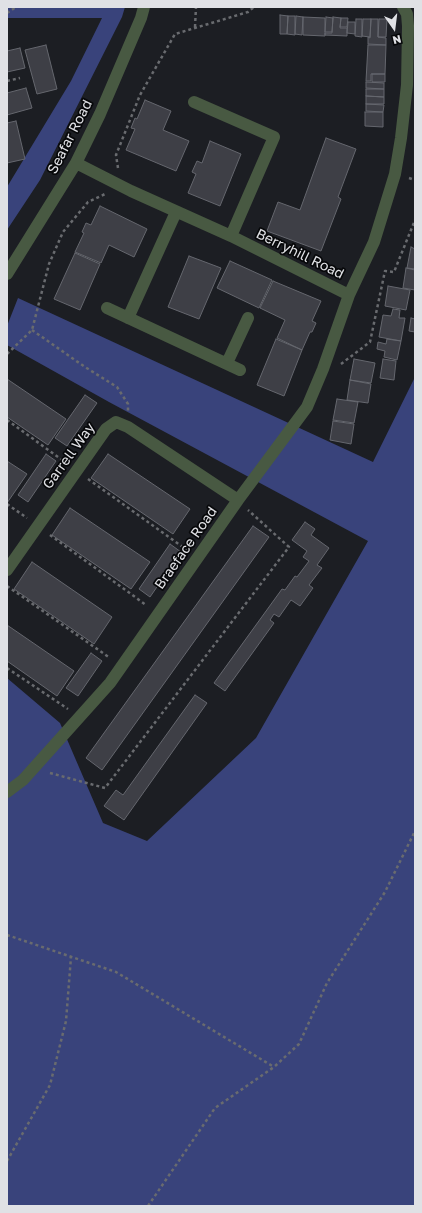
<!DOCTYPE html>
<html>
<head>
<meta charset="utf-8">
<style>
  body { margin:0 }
  #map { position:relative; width:422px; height:1213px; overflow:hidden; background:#1c1e23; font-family:"Golos Text",sans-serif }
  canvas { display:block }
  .frame { position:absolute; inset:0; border:8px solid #e0e1e5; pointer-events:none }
  .north { position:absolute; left:374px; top:8px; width:40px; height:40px; -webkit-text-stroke:3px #07080a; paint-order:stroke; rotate:166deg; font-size:11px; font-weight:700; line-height:16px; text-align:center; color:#e0e1e5 }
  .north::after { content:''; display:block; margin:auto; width:14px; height:18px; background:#e0e1e5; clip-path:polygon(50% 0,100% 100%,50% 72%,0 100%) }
</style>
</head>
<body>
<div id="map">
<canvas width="422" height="1213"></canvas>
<div class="frame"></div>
<div class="north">N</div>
</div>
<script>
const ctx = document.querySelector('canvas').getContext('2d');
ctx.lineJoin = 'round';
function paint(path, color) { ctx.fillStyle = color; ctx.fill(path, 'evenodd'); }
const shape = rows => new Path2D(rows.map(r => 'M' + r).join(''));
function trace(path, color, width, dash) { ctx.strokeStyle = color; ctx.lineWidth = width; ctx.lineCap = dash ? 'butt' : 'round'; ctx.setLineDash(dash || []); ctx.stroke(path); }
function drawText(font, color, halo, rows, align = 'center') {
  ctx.font = font + ' "Golos Text",sans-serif'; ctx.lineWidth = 3.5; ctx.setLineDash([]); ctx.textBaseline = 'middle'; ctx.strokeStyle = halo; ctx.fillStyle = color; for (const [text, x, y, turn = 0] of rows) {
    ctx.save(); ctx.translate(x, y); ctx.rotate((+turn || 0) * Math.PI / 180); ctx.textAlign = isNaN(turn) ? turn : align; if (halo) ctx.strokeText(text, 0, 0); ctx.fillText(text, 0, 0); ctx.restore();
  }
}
paint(shape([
  [7,7,125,7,122,17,40,180,7,230,7,187,71,81,102,18,7,18],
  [18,298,373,462,415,377,415,1206,7,1206,7,678,60,723,103,823,147,841,256,738,368,541,109,402,7,345,7,326]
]), '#39437b');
const building = shape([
  [280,15,288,16,287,34,280,34,280,15],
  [288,16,295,16,295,35,287,34,288,16],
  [296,16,303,17,302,35,295,34,296,16],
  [303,17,325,18,325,36,303,35,303,17],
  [326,17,333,18,332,32,325,32,326,17],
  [333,17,341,18,340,28,347,28,347,36,325,35,325,33,332,33,333,17],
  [341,18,348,18,347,27,340,27,341,18],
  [356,19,362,19,362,37,355,36,356,19],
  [363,19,371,19,370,37,362,36,363,19],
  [371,19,378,19,378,37,386,38,386,45,368,44,368,37,370,38,371,19],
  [379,19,387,19,386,37,378,37,379,19],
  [348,22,355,22,355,34,347,33,348,22],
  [46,45,57,89,37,94,25,50,46,45],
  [368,45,386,45,385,74,371,74,371,81,366,81,368,45],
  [20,48,25,68,7,72,7,51,20,48],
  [372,74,385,74,385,82,372,82,372,74],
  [366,82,384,83,384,89,366,88,366,82],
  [26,88,32,108,7,115,7,93,26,88],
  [366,89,384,89,384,97,366,96,366,89],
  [366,96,384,97,384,104,366,104,366,96],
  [145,100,171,111,163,130,189,141,176,171,126,150,135,129,131,128,135,118,137,119,145,100],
  [366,104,384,105,383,112,366,111,366,104],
  [365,112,383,112,383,127,365,126,365,112],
  [16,121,25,159,7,163,7,123,16,121],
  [326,138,356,149,338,197,341,199,321,251,267,231,278,202,300,210,326,138],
  [210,141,241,154,220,206,188,193,196,174,192,172,197,161,202,163,210,141],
  [100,206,147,229,134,257,109,245,101,263,75,252,84,233,82,232,86,223,91,225,100,206],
  [411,247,415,249,415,269,407,268,411,247],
  [75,253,100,264,80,310,54,299,75,253],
  [189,256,221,268,199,319,168,307,189,256],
  [230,261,272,280,259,308,217,288,230,261],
  [406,268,415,270,415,290,403,288,406,268],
  [273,281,321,301,312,321,316,323,312,332,310,332,302,350,277,338,285,320,260,308,273,281],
  [388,286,410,290,406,310,385,306,388,286],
  [393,309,400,310,399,318,405,318,401,341,379,337,383,315,391,316,393,309],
  [411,318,415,319,415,332,409,331,411,318],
  [276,339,302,350,284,396,257,385,276,339],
  [387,339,401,341,397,360,384,357,385,351,377,349,378,342,386,344,387,339],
  [354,359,375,363,371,383,350,380,354,359],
  [383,359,396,361,394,380,380,378,383,359],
  [7,379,66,419,48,445,7,417,7,379],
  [350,380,371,384,368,403,347,400,350,380],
  [85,395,97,403,67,446,55,438,85,395],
  [337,399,358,402,354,423,333,420,337,399],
  [333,421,354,424,351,444,330,440,333,421],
  [46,454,56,461,28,502,18,495,46,454],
  [108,454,190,509,173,534,91,478,108,454],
  [7,461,27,474,7,503,7,461],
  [70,508,150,562,131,589,52,535,70,508],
  [305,522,315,529,311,535,329,548,317,565,322,568,309,585,313,588,300,606,291,600,279,617,274,614,270,620,274,623,225,691,214,683,282,589,285,590,295,576,297,577,309,561,303,557,307,551,292,540,305,522],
  [253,526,269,537,102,770,86,758,253,526],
  [170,544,181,552,150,597,139,589,170,544],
  [32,562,112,617,94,644,14,589,32,562],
  [7,625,74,671,57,696,7,661,7,625],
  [91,653,102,661,78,696,66,688,91,653],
  [195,695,207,703,124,820,104,806,116,790,123,795,195,695]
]);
paint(building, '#3e3f46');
trace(building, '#65676e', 1);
trace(shape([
  [7,13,16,7],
  [195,27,196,7],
  [7,81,20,78],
  [118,168,116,155,140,95,175,34,248,12,254,7],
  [409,178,415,180],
  [32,330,85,367,117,387,128,404,128,411],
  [7,354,32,330,49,264,63,232,88,202,105,194],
  [341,364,370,342,385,271,394,272,415,220],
  [7,420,65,462],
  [88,479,187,550],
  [7,504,27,518],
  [50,535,146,605],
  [7,586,110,658],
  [7,668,68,709],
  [50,773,105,788,289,547,248,510],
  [7,935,116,972,274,1067],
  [7,1161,50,1085,66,1021,71,957],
  [148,1206,215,1108,274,1067,299,1044,327,983,385,892,415,831]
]), '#696b6f', 2.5, [3, 3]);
trace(shape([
  [194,102,274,137,231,236],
  [76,163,131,191,231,236,349,295],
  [7,274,76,163,100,114,141,18,144,7],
  [107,308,240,370],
  [128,318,176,212],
  [227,363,248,318],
  [7,570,106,429,116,422,128,427,238,500],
  [7,792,23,780,110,683,238,500,307,407,323,369,349,295,374,242,395,174,401,138,407,85,408,26,407,14,403,7]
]), '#485942', 12);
drawText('14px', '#e0e1e5', '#07080a', [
  ["Seafar Road",70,137,-63],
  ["Berryhill Road",300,254,26],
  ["Garrell Way",69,456,-54],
  ["Braeface Road",186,548,-55]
]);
</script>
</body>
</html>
